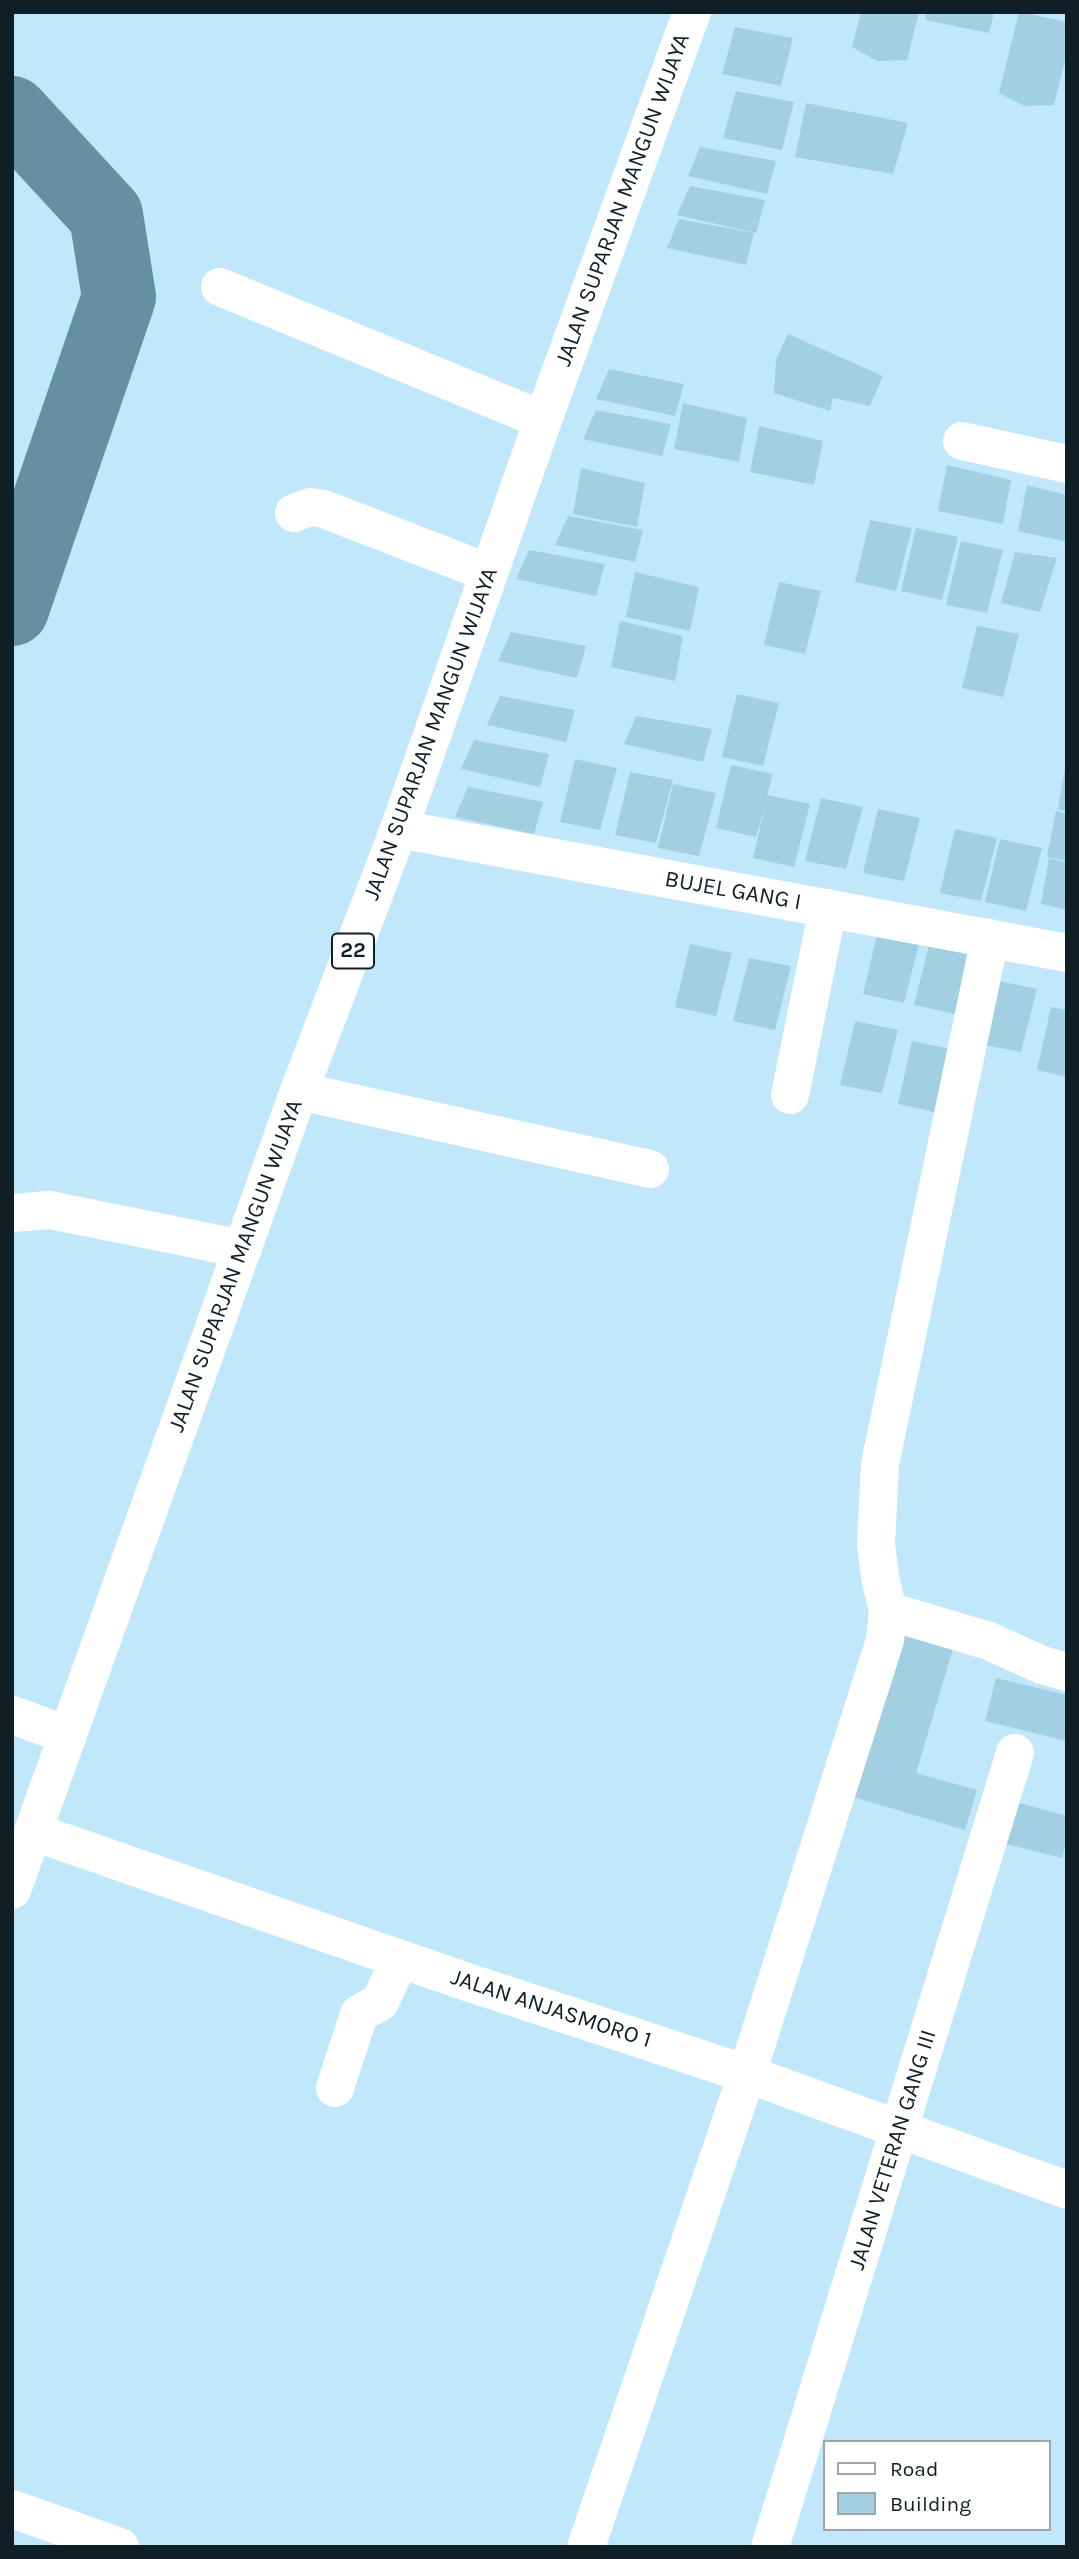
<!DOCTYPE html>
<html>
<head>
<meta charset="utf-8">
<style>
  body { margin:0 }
  #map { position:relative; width:1079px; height:2559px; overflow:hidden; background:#c0e8fa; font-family:Karla,sans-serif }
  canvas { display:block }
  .frame { position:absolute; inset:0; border:14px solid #101f26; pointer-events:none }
  .legend { position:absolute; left:823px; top:2440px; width:228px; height:91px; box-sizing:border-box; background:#fff; border:2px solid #9fa5a8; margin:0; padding:9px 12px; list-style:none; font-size:21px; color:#101f26 }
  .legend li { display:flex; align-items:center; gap:14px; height:35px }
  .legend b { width:35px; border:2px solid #9fa5a8 }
</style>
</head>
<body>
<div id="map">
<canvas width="1079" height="2559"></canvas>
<div class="frame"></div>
<ul class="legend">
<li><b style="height:9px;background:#fff"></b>Road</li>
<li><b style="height:19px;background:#a3cfe3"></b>Building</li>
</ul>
</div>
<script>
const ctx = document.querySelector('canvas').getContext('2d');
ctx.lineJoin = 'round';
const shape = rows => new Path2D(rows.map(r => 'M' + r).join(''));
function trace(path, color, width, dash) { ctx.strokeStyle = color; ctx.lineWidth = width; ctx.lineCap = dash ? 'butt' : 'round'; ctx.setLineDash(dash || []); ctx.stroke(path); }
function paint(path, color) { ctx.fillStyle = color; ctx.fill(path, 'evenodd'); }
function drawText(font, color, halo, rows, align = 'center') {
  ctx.font = font + ' Karla,sans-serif'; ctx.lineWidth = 6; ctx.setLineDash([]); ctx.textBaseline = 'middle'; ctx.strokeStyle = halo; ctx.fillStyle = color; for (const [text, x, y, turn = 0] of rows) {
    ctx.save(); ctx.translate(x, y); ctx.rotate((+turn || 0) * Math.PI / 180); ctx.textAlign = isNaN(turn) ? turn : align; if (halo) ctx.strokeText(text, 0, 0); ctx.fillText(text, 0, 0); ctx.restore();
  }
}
trace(shape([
  [12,113,106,215,119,297,12,609]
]), '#658fa2', 74);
paint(shape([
  [861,12,919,12,907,60,877,61,852,47],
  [926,12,994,12,989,33,925,20],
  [1019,12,1067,22,1067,52,1054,105,1024,106,999,93],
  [735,27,793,38,781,86,722,74],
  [736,91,794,102,782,150,723,138],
  [806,103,908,123,893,174,795,157],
  [700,147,776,161,767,194,688,176],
  [690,186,765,200,756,233,677,215],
  [679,219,754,233,746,265,667,248],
  [788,334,883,376,870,406,833,398,830,411,774,393,776,360],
  [609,369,684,384,675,416,596,399],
  [683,403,747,418,739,462,674,449],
  [596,410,671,424,662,456,583,439],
  [759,426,823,441,814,485,750,472],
  [947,465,1011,480,1003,524,938,511],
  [581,468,645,483,637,527,573,514],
  [1027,485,1067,495,1067,542,1018,531],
  [568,516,643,530,635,562,555,545],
  [870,520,912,528,896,591,855,582],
  [916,528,958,537,942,600,901,591],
  [961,541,1003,550,987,613,946,605],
  [529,550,605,564,596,596,516,579],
  [1015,552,1057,558,1040,612,1001,603],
  [635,572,699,587,690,631,626,617],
  [779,582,821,591,805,654,764,645],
  [620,621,683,636,675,681,611,667],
  [977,626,1019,634,1003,697,962,688],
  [511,632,586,646,577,678,498,661],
  [737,694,779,703,763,766,722,757],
  [500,696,575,710,566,742,487,725],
  [636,716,712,729,703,762,624,744],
  [474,740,549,754,540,787,461,769],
  [575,759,617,768,600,830,560,822],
  [731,765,773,774,767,795,810,804,794,867,753,858,765,806,756,837,716,828],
  [1065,768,1067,768,1067,811,1058,809],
  [630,772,673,780,656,843,615,835],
  [673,784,716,793,699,856,658,848],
  [468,787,543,802,534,834,455,817],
  [821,798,863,807,846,869,805,861],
  [878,809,920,818,904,881,863,873],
  [1056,811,1067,814,1067,861,1047,857],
  [955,829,997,838,981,901,940,893],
  [1000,839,1042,848,1026,911,985,902],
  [1049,858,1067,863,1067,910,1041,904],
  [878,931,920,940,904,1003,863,994],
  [930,941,971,950,955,1014,914,1005],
  [690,944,732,953,716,1016,675,1007],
  [749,958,791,966,775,1030,733,1021],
  [994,980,1037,989,1021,1052,979,1044],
  [1051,1007,1067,1010,1067,1077,1037,1070],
  [855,1021,898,1030,882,1093,840,1085],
  [912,1041,955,1050,939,1113,898,1104],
  [892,1630,953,1649,916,1773,977,1790,965,1830,843,1794],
  [996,1678,1067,1695,1067,1741,985,1721],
  [1009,1800,1067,1816,1067,1839,1062,1858,999,1842]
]), '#a3cfe3');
trace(shape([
  [220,287,543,420],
  [962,441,1067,464],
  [294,513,310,507,324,509,489,573],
  [399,829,1067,953],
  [299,1091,650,1169],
  [790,1095,828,908],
  [12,1213,50,1210,243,1249],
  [888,1611,989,1641,1042,1665,1067,1672],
  [12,1715,68,1735],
  [34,1832,461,1980,747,2074,1067,2190],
  [335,2088,359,2014,380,2002,400,1959],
  [12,2509,120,2547],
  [586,2547,747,2074,885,1640,888,1611,880,1577,876,1544,880,1464,990,938],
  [770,2547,1015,1753]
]), '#fff', 38);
trace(shape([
  [12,1890,299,1091,399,829,543,420,692,12]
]), '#fff', 38);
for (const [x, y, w] of [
  [353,951,42]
]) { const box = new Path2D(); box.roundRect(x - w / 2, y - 17.5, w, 35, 5); ctx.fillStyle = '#fff'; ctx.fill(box); trace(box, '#101f26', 2); }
drawText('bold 21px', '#101f26', null, [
  ["22",353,951]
]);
drawText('23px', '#101f26', '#fff', [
  ["JALAN SUPARJAN MANGUN WIJAYA",623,200,-70],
  ["JALAN SUPARJAN MANGUN WIJAYA",431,734,-70],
  ["BUJEL GANG I",733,891,10],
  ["JALAN SUPARJAN MANGUN WIJAYA",236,1266,-70],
  ["JALAN ANJASMORO 1",551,2009,18],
  ["JALAN VETERAN GANG III",893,2150,-73]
]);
</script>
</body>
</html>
